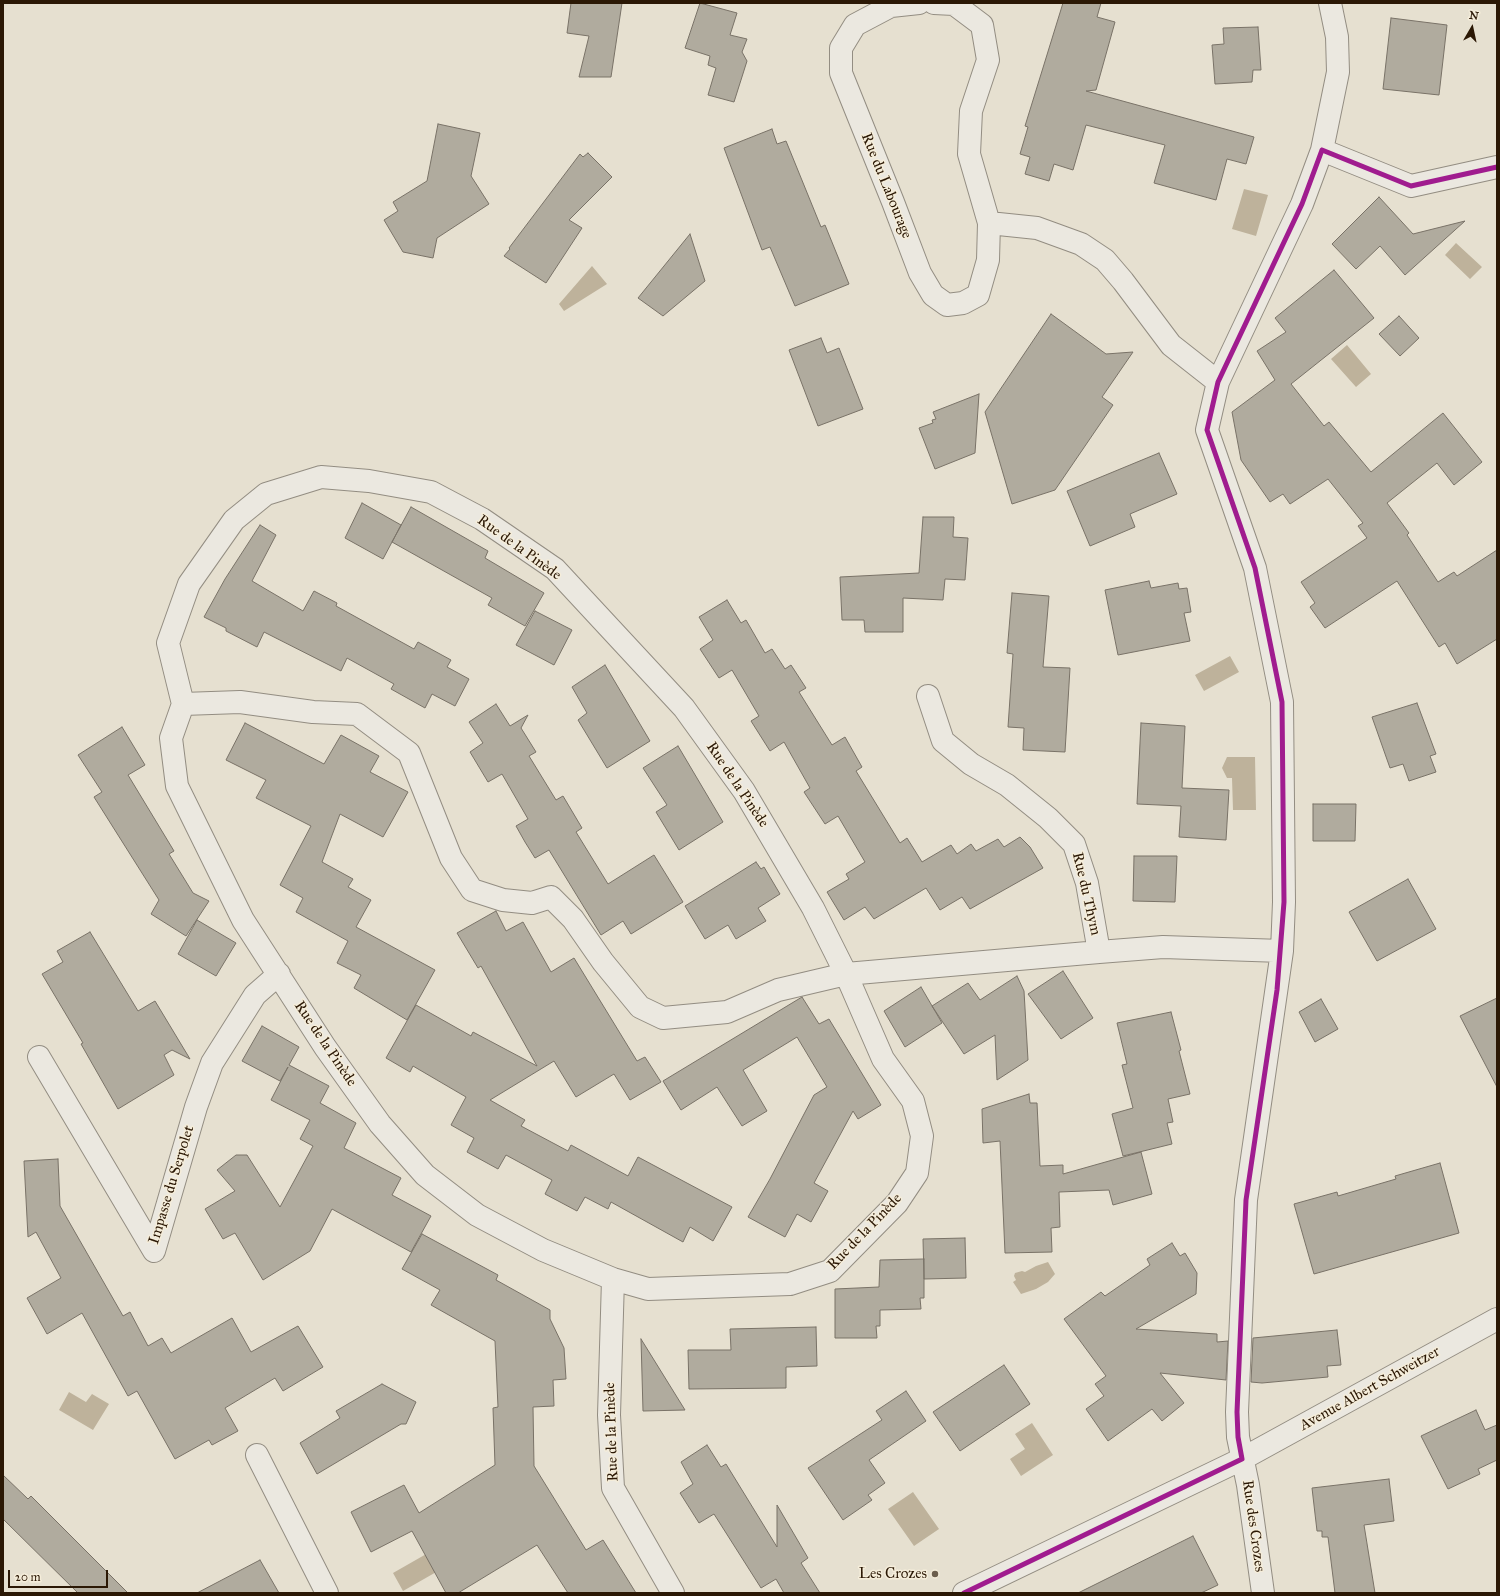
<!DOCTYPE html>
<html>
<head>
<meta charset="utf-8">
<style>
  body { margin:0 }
  #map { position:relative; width:1500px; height:1596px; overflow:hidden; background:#e6e0d0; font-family:"IM FELL Great Primer",serif }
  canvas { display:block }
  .frame { position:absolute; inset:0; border:4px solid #2b1805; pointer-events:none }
  .north { position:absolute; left:1452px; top:8px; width:40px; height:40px; -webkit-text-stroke:3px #f5edda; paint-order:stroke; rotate:9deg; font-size:11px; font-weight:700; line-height:16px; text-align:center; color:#2b1805 }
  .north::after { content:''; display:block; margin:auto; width:14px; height:18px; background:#2b1805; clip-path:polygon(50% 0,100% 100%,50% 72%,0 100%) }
  .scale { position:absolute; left:8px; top:1570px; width:100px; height:18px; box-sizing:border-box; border:2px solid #2b1805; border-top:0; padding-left:5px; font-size:12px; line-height:14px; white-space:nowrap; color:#2b1805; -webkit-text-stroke:3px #f5edda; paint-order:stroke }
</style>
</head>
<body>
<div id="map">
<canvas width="1500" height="1596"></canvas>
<div class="frame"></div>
<div class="north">N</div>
<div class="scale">20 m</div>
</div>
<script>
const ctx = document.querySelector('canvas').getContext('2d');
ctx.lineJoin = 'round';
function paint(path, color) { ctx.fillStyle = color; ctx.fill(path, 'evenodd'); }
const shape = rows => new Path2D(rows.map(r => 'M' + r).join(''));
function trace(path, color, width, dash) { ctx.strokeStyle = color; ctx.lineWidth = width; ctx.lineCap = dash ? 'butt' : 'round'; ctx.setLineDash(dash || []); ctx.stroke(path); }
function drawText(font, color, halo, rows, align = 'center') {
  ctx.font = font + ' "IM FELL Great Primer",serif'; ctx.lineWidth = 3; ctx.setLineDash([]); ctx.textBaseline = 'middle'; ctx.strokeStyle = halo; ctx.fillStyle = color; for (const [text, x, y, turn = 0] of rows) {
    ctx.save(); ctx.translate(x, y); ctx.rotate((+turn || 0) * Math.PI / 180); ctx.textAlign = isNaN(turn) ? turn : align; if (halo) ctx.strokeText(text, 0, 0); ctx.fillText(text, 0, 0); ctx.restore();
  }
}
paint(shape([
  [1244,189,1268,195,1256,236,1232,229],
  [1456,243,1482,267,1470,279,1445,255],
  [592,266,607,284,564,311,559,304],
  [1347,345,1371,374,1356,387,1331,359],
  [1230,656,1239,672,1204,691,1195,675],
  [1227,757,1255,757,1256,810,1233,810,1232,778,1227,778,1222,768],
  [1048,1262,1055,1274,1048,1282,1036,1289,1021,1294,1013,1282,1016,1280,1014,1276,1015,1273,1022,1271,1025,1272,1036,1266],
  [69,1392,86,1402,92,1394,109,1404,93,1430,59,1410],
  [1032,1423,1053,1455,1021,1476,1010,1459,1025,1449,1015,1434],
  [913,1492,939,1529,914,1546,888,1509],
  [435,1549,445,1567,403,1591,393,1573]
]), '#beb29b');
const building = shape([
  [571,3,622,3,611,77,579,77,589,36,567,33,571,3],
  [700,3,737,13,730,35,747,39,742,52,747,61,734,102,708,95,716,68,708,65,710,56,685,48,700,3],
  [1063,3,1101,3,1097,17,1115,22,1096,90,1086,91,1254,137,1246,164,1227,159,1216,200,1154,183,1165,145,1086,125,1073,170,1054,164,1049,181,1025,174,1030,157,1020,154,1028,127,1025,126,1063,3],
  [1391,18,1447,25,1439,95,1383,89,1391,18],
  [1258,27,1261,70,1253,70,1252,82,1215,84,1212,45,1224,44,1223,28,1258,27],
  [438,124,480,133,471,176,489,204,437,238,433,258,403,252,384,220,398,211,393,202,427,181,438,124],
  [772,129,777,144,786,141,821,227,825,225,849,284,795,306,770,247,762,250,724,148,772,129],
  [588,153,612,177,569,220,582,228,546,283,504,256,510,249,509,248,580,154,583,157,588,153],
  [1379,197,1413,234,1465,221,1405,275,1380,246,1356,269,1332,244,1379,197],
  [690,234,705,281,663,316,638,298,690,234],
  [1334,270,1374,318,1291,384,1324,426,1329,422,1371,472,1443,413,1482,462,1454,485,1437,463,1387,503,1409,533,1407,535,1438,582,1454,572,1457,576,1497,550,1497,639,1457,664,1445,643,1439,647,1397,581,1325,628,1310,607,1315,603,1301,582,1367,538,1358,526,1363,523,1328,479,1290,504,1283,494,1270,502,1241,460,1232,412,1275,380,1257,351,1286,332,1275,318,1334,270],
  [1051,314,1106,354,1133,352,1102,397,1113,405,1055,490,1012,504,985,412,1051,314],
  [1399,316,1419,338,1400,356,1379,334,1399,316],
  [821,338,827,353,839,348,863,409,818,426,789,350,821,338],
  [979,394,975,453,935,469,919,428,933,423,932,420,936,419,933,412,979,394],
  [1159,453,1177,494,1130,514,1135,527,1090,546,1067,491,1159,453],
  [362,503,401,525,383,559,345,538,362,503],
  [411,507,488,551,485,558,544,593,525,626,488,605,492,598,392,542,411,507],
  [923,517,954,517,953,537,968,538,965,580,945,579,943,600,903,598,903,632,865,632,864,620,842,620,840,577,919,573,923,517],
  [260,525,276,535,252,581,303,611,314,591,337,603,336,606,414,649,418,642,451,660,447,667,469,679,455,706,432,694,425,708,391,689,394,684,347,658,341,671,264,632,257,647,226,631,226,628,204,617,225,579,260,525],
  [1149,581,1151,588,1178,583,1179,589,1187,588,1191,612,1184,613,1190,641,1118,655,1105,590,1149,581],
  [1012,593,1049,596,1043,667,1070,668,1065,752,1023,750,1024,728,1008,727,1013,654,1007,653,1012,593],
  [727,600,741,623,746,620,765,653,772,649,785,669,791,665,806,688,799,692,832,745,845,737,862,767,856,771,900,843,907,838,922,862,951,845,957,854,971,844,976,851,998,839,1004,847,1020,837,1030,847,1043,868,970,909,962,897,940,910,926,888,874,919,865,907,844,920,827,892,849,879,846,874,865,862,838,816,825,824,804,792,810,788,784,742,770,751,751,721,759,716,732,670,719,678,700,649,713,640,699,617,727,600],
  [535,611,572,630,554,665,516,645,535,611],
  [605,665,650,741,607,768,578,720,587,713,572,687,605,665],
  [1417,703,1436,754,1430,756,1436,772,1409,781,1403,764,1390,768,1372,717,1417,703],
  [496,704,510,726,528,715,521,728,536,752,529,756,556,800,563,796,582,828,576,832,608,884,654,855,683,902,631,934,623,921,601,935,549,850,535,858,525,842,516,826,528,819,502,774,488,782,470,752,483,743,469,722,496,704],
  [245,723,324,764,341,735,379,756,370,772,408,792,383,837,340,814,322,862,353,879,348,887,371,900,356,927,435,970,407,1020,354,988,361,975,337,963,348,941,296,912,303,898,280,885,311,826,256,798,266,780,226,760,245,723],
  [1141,723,1185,726,1182,788,1229,790,1226,840,1179,837,1181,806,1137,804,1141,723],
  [122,727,145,765,128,775,174,851,169,854,193,893,209,901,186,936,151,914,159,900,94,797,102,792,78,755,122,727],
  [678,746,723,822,679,850,656,812,667,805,643,768,678,746],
  [1313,804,1356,804,1355,841,1313,841,1313,804],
  [1134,856,1177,856,1175,902,1133,901,1134,856],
  [756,862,761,869,764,867,780,894,758,908,766,921,736,939,728,925,705,939,685,906,756,862],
  [1408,879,1436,929,1377,961,1349,912,1408,879],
  [496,911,506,931,523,922,551,972,574,958,637,1061,645,1057,661,1082,630,1100,614,1074,576,1097,554,1061,490,1100,525,1120,521,1126,568,1151,571,1145,628,1176,638,1157,732,1207,713,1241,690,1227,683,1242,611,1202,608,1209,585,1197,577,1211,545,1194,552,1180,506,1155,498,1169,467,1152,474,1138,451,1125,466,1097,413,1066,410,1072,386,1058,416,1005,471,1036,473,1032,537,1066,481,966,478,968,457,933,496,911],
  [197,920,236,943,216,976,178,954,197,920],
  [90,932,138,1011,155,1001,190,1059,172,1050,164,1055,174,1075,118,1109,81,1044,83,1043,42,974,63,962,57,951,90,932],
  [1063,971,1093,1018,1061,1039,1028,994,1063,971],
  [1017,976,1024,991,1028,1060,997,1080,995,1035,964,1054,932,1006,968,983,980,1000,1017,976],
  [921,987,942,1023,905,1047,884,1011,921,987],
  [802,997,819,1024,829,1019,881,1105,858,1119,853,1111,814,1183,828,1191,811,1222,797,1214,785,1237,748,1217,770,1179,814,1095,827,1087,797,1037,743,1070,767,1111,742,1126,717,1087,681,1110,663,1081,802,997],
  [1497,998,1497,1087,1460,1016,1497,998],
  [1321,999,1338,1029,1315,1042,1299,1012,1321,999],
  [1171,1012,1181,1050,1179,1051,1190,1094,1168,1099,1173,1122,1167,1123,1172,1144,1123,1156,1112,1114,1133,1108,1122,1065,1127,1064,1117,1023,1171,1012],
  [262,1026,299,1047,289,1065,329,1086,320,1103,356,1123,344,1148,401,1178,392,1195,431,1216,411,1252,332,1209,310,1251,263,1280,235,1233,223,1239,205,1209,235,1191,217,1170,236,1155,247,1155,280,1207,313,1146,300,1139,310,1120,271,1100,288,1067,280,1081,242,1061,262,1026],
  [1029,1094,1030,1103,1037,1103,1040,1166,1063,1165,1063,1174,1141,1152,1152,1194,1113,1205,1109,1190,1059,1192,1060,1227,1051,1228,1052,1252,1005,1253,1000,1141,983,1143,982,1109,1029,1094],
  [58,1159,60,1206,123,1316,130,1312,148,1346,162,1338,171,1353,232,1318,251,1352,298,1326,323,1367,283,1391,275,1378,225,1408,238,1431,212,1445,209,1440,175,1459,137,1391,128,1396,82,1313,47,1334,27,1298,61,1278,36,1232,28,1237,24,1161,58,1159],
  [1440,1163,1459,1233,1314,1274,1294,1204,1337,1192,1338,1196,1396,1179,1395,1176,1440,1163],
  [422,1234,498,1275,496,1280,550,1310,550,1319,564,1348,566,1379,553,1380,554,1406,533,1407,534,1466,586,1550,603,1540,636,1593,568,1593,537,1545,458,1593,446,1593,412,1531,371,1552,351,1512,404,1485,419,1513,495,1465,493,1408,498,1407,495,1341,431,1305,440,1290,402,1269,422,1234],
  [965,1238,966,1278,924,1279,923,1239,965,1238],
  [1172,1243,1180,1256,1185,1253,1197,1273,1196,1294,1136,1329,1217,1334,1217,1342,1228,1341,1226,1380,1160,1373,1184,1403,1162,1421,1152,1409,1108,1441,1086,1409,1104,1396,1095,1384,1106,1376,1064,1319,1101,1292,1105,1296,1150,1265,1147,1259,1172,1243],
  [924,1259,924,1298,920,1298,921,1309,880,1310,880,1326,876,1326,877,1338,835,1338,835,1289,879,1287,880,1260,924,1259],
  [816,1327,817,1366,786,1367,786,1388,689,1389,688,1350,731,1350,730,1329,816,1327],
  [1337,1330,1341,1365,1327,1366,1328,1377,1262,1383,1251,1382,1253,1338,1337,1330],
  [641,1339,685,1410,643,1411,641,1339],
  [1004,1365,1030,1404,960,1451,933,1412,1004,1365],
  [382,1384,416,1402,406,1424,401,1424,317,1474,300,1443,340,1418,336,1411,382,1384],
  [906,1391,926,1421,869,1460,885,1483,868,1495,872,1500,843,1520,808,1468,882,1420,876,1411,906,1391],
  [1476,1410,1485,1430,1497,1425,1497,1460,1478,1469,1480,1474,1448,1489,1421,1436,1476,1410],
  [707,1445,721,1467,726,1464,777,1547,777,1505,808,1558,801,1563,820,1593,784,1593,776,1579,761,1588,714,1514,699,1523,680,1493,693,1484,681,1462,707,1445],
  [3,1475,28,1499,31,1496,128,1593,78,1593,3,1519,3,1475],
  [1389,1479,1394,1521,1364,1525,1375,1593,1335,1593,1328,1537,1322,1537,1322,1531,1317,1531,1312,1488,1389,1479],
  [1193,1536,1218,1585,1201,1593,1078,1593,1193,1536],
  [260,1560,279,1593,197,1593,260,1560]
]);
paint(building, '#b0ab9e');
trace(building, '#797267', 1);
const minor = shape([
  [919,3,891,6,855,25,841,48,841,73,893,202,920,273,933,295,947,305,963,303,978,295,988,260,989,223,969,154,971,111,988,60,982,25,954,4,934,3],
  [1322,150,1411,186,1497,167],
  [989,223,1037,228,1081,244,1105,260,1123,281,1171,345,1218,382],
  [321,477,369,481,431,492,482,519,555,569,684,708,744,791,813,908,846,974,883,1059,913,1101,922,1136,917,1173,897,1203,830,1271,790,1284,648,1289,613,1279,543,1250,477,1215,425,1175,380,1124,325,1047,243,920,177,786,171,738,183,704,168,643,189,584,234,520,266,494,321,477],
  [928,696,943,741,971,764,1007,785,1048,818,1074,844,1087,883,1099,952,1163,947,1282,951],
  [183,704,240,702,313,712,357,714,409,753,451,858,472,890,503,900,532,903,551,897,573,919,603,962,640,1007,663,1018,727,1012,778,990,846,974,1099,952],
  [39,1057,154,1251,196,1107,212,1063,255,995,279,974],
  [613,1279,609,1415,613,1488,673,1593],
  [257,1455,327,1593],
  [964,1593,1242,1459,1497,1319],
  [1263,1593,1248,1485,1238,1437,1237,1412,1246,1200,1282,951,1284,902,1282,702,1255,568,1207,430,1218,382,1302,204,1322,150,1338,72,1337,37,1330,3]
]);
trace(minor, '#938d82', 24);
trace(minor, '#ebe8e0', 22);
trace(shape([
  [1322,150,1411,186,1497,167],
  [1242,1459,1238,1437,1237,1412,1246,1200,1277,990,1284,902,1282,702,1255,568,1207,430,1218,382,1302,204,1322,150],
  [964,1593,1242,1459]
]), '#a01c8f', 5);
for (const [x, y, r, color] of [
  [935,1574,4,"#6c5e4c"]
]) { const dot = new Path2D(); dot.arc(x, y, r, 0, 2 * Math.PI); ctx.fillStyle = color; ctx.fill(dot); trace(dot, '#f5edda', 1.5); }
drawText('15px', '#2b1805', '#f5edda', [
  ["Rue du Labourage",886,186,68],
  ["Rue de la Pinède",519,548,36],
  ["Rue de la Pinède",737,785,56],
  ["Rue du Thym",1086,894,77],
  ["Rue de la Pinède",325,1044,56],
  ["Impasse du Serpolet",172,1185,-73],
  ["Rue de la Pinède",865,1232,-46],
  ["Avenue Albert Schweitzer",1370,1389,-29],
  ["Rue de la Pinède",612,1432,-92],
  ["Rue des Crozes",1253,1526,82]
]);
drawText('15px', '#2b1805', '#f5edda', [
  ["Les Crozes",927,1574]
], 'right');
</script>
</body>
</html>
